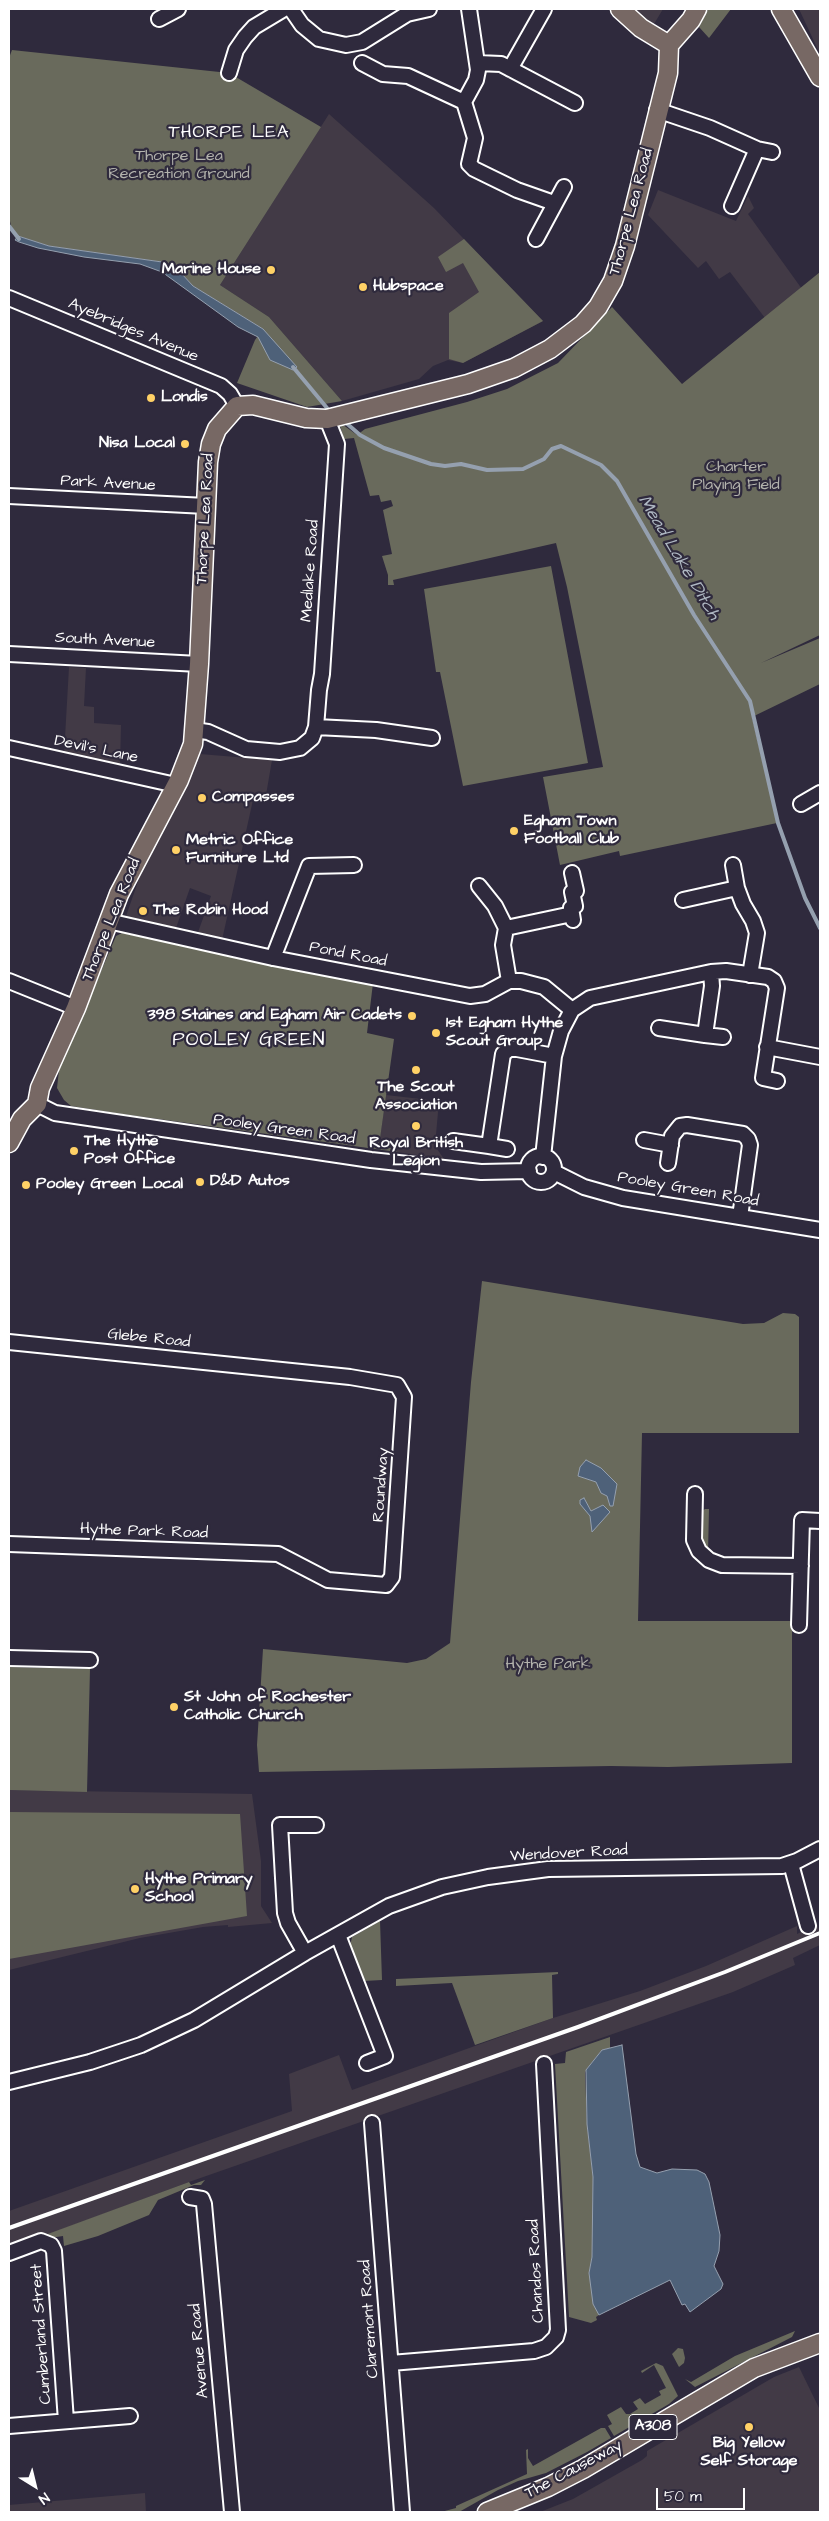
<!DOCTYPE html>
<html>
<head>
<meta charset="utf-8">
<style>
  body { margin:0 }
  #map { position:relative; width:829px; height:2521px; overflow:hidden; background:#2f2a3d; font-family:"Architects Daughter",sans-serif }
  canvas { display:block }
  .frame { position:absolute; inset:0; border:10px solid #fff; pointer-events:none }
  .north { position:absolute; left:10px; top:2461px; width:50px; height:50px; -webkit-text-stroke:4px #2f2a3d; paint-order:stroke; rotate:144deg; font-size:14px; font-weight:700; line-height:20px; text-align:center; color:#fff }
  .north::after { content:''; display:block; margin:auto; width:18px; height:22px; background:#fff; clip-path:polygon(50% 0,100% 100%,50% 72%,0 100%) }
  .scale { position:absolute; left:656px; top:2488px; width:89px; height:22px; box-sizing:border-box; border:2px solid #fff; border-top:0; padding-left:6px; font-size:15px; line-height:18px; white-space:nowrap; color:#fff; -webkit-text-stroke:4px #2f2a3d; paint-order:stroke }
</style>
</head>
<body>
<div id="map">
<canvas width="829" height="2521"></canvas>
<div class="frame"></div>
<div class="north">N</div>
<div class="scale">50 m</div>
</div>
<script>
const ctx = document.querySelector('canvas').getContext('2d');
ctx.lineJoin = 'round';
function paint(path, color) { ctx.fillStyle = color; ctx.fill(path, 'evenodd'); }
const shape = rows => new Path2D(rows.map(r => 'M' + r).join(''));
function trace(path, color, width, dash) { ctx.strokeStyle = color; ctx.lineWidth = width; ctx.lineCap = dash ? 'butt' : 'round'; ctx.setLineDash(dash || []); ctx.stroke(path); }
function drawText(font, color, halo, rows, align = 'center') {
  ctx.font = font + ' "Architects Daughter",sans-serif'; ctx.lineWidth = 4.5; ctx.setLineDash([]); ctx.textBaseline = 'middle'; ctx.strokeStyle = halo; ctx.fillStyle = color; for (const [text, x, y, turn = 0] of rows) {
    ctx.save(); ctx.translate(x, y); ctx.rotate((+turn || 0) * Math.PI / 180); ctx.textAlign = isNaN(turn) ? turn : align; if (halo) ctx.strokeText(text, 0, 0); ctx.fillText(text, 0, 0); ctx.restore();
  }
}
paint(shape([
  [629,9,663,9,654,24],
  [799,9,820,9,820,54],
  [329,114,434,208,543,321,463,363,448,360,433,366,419,379,342,401,269,317,220,285],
  [658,190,736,221,748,196,754,208,748,214,802,289,765,318,730,272,719,279,706,261,698,268,648,215],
  [69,667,86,668,84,706,94,707,94,723,121,725,120,767,64,755],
  [200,754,272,760,265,801,253,800,222,940,197,935,211,896,190,888,175,931,125,919,141,873],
  [386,1095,439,1101,435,1146,444,1159,397,1152,397,1149,379,1146],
  [9,1790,252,1794,261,1861,261,1906,272,1923,228,1927,228,1925,203,1927,140,1938,9,1970],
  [817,1924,820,1932,820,1945,793,1958,795,1965,733,1992,189,2182,9,2249,9,2211,292,2111,289,2074,339,2055,352,2090,553,2018,640,1991,706,1966,797,1926,797,1934],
  [799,2367,820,2410,820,2512,540,2512,573,2499,642,2460,647,2456,647,2451,774,2377],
  [145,2493,146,2512,9,2512,9,2505]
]), '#423a46');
paint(shape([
  [708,9,731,9,709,38,699,27],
  [12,50,229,73,321,127,220,285,269,317,342,401,307,407,237,383,255,340,263,329,193,286,181,273,162,262,49,246,18,236,11,226,9,216,9,58],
  [464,239,543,321,463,363,449,359,449,313,479,292,463,263,446,272,438,257],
  [820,272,820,635,761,663,820,638,820,684,752,717,777,823,620,856,619,851,560,865,543,777,603,767,567,587,556,543,393,580,394,585,388,585,388,575,382,556,392,554,383,510,393,506,391,500,381,502,379,495,370,496,354,438,344,439,339,422,357,435,365,429,467,402,507,389,558,363,612,307,682,384],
  [551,566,588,763,463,786,440,672,436,672,424,589],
  [122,933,373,983,367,1033,394,1039,379,1146,397,1149,397,1152,115,1113,71,1106,64,1100,57,1088,59,1070,116,936],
  [482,1281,743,1324,764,1323,783,1313,795,1314,799,1317,799,1433,642,1433,638,1621,792,1621,792,1763,668,1767,611,1766,259,1772,257,1745,263,1649,407,1663,426,1659,450,1643,471,1382],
  [705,1509,709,1509,708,1553,698,1534,701,1512],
  [9,1667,90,1669,87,1792,9,1790],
  [9,1812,240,1814,247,1916,9,1959],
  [380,1921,382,1980,364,1981,350,1946,352,1937],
  [558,1972,558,1974,552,1975,553,2018,475,2045,452,1983,396,1986,396,1979],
  [610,2037,610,2048,602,2050,586,2070,585,2073,587,2124,593,2177,592,2257,589,2273,599,2315,596,2317,597,2320,591,2323,569,2317,555,2064,565,2063,566,2052],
  [205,2180,201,2185,194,2185,158,2200,149,2215,98,2236,64,2246,63,2236,50,2238,45,2235,189,2182,191,2185],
  [795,2331,792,2337,695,2387,685,2379,691,2382,735,2356],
  [678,2348,683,2349,685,2358,684,2363,679,2367,672,2354],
  [656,2363,663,2366,678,2396,669,2404,614,2436,608,2426,612,2424,607,2415,621,2407,626,2414,630,2414,638,2409,633,2402,640,2398,645,2404,661,2395,659,2391,666,2388,654,2365,642,2373,641,2371],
  [601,2428,605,2428,611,2438,587,2452,546,2473,518,2481,498,2490,459,2512,441,2512,456,2508,456,2506,527,2474,526,2450,528,2449,528,2458,533,2466]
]), '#696a5c');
const water = shape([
  [18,236,49,246,162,262,181,273,193,286,263,329,297,367,293,370,270,360,258,337,238,327,162,272,140,264,84,257,38,248,19,242,15,240,18,236],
  [586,1460,601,1468,617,1484,613,1506,610,1506,607,1496,601,1493,596,1482,578,1476,580,1467,586,1460],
  [584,1498,591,1511,603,1505,610,1512,592,1532,590,1516,580,1504,580,1500,584,1498],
  [622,2045,636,2154,640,2167,657,2173,672,2169,697,2170,705,2174,709,2182,720,2235,719,2251,714,2266,723,2284,721,2289,690,2312,685,2304,682,2305,670,2280,599,2315,593,2304,589,2273,592,2257,593,2177,587,2124,586,2070,602,2050,622,2045]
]);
paint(water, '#4e6179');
trace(water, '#95a0af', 1);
trace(shape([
  [9,226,19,239],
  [293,367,327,408],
  [344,421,360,435,384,448,431,464,445,466,461,464,487,470,523,469,544,459,552,449,561,446,601,465,617,481,694,615,750,701,778,823,805,898,820,928]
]), '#95a0af', 4);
const minor = shape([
  [291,9,302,25,319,39,346,45,362,42,407,14,429,9],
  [469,9,478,70,476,80,464,102,475,138,469,164,474,169,517,190,554,203],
  [159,19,178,9],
  [362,63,383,74,408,76,464,102],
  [478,63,501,64,575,103],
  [510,69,544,9],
  [229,73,236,50,245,37,254,27,284,9],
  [657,110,710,128,757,149,772,152],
  [732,206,757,149],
  [536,239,564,187],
  [9,298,221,386,230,394,237,406],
  [9,496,206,506],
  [9,654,199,664],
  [316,727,376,730,432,738],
  [194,730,208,732,246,749,280,752,300,748,312,738,316,727,319,690,322,674,337,444,327,419],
  [9,748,176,785],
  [801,804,820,793],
  [733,865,737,888],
  [572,873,576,891,572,892,575,906,571,908,573,920],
  [479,886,495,906,506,928,572,914],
  [683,900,737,888,743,904,753,921,757,933,750,975],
  [108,921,273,958,470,996,485,994,509,981,521,981,544,987,572,1010],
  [506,928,503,945,509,981],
  [273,958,309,866,354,865],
  [9,981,76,1008],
  [659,1028,705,1035,712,986,711,972],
  [705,1035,723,1037],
  [767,1047,820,1057],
  [37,1104,55,1113,371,1160,481,1172,529,1171],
  [644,1140,671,1145],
  [453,1141,489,1146,503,1054,509,1049,517,1049,554,1056],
  [489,1146,507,1149],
  '528 1169a13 13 0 1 1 26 0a13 13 0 1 1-26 0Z',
  [543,1157,554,1056,561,1031,572,1010,590,998,711,972,726,971,768,977,774,981,777,988,763,1078,777,1081],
  [668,1163,672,1136,680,1126,687,1125,743,1134,748,1139,750,1145,740,1217],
  [554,1172,584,1187,623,1198,820,1230],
  [9,1342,350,1377,397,1385,404,1397,392,1577,386,1585,328,1580,278,1554,9,1544],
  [695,1494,694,1540,699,1551,709,1560,722,1565,801,1566],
  [799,1625,802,1520,820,1521],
  [9,1658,90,1660],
  [791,1864,808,1926],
  [338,1935,385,2056,367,2063],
  [305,1953,288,1923,285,1913,280,1825,316,1825],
  [9,2082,90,2062,141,2045,194,2020,305,1953,389,1906,442,1887,488,1877,548,1869,782,1866,797,1861,820,1849],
  [372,2123,402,2512],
  [190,2197,202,2199,204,2204,232,2512],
  [9,2253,41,2241,51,2245,54,2251,66,2421],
  [391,2363,534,2351,546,2347,556,2337,558,2330,544,2064],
  [9,2426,130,2416]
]);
const major = shape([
  [620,9,641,28,669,45],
  [781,9,820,77],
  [669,45,691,20,697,9],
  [9,1143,22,1119,37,1104,40,1088,76,1008,119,894,179,780,193,744,199,664,208,462,211,444,217,429,237,406,253,405,306,418,327,419,468,384,514,368,550,349,583,324,598,307,613,281,625,246,668,73,669,45],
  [487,2512,548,2487,583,2469,754,2368,820,2343]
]);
trace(minor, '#fff', 18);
trace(major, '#fff', 21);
trace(minor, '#2f2a3d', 14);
trace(major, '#776864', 18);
trace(shape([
  [9,2228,578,2027,725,1972,820,1933]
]), '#fff', 4);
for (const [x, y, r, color] of [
  [271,270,5,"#ffd166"],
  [363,287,5,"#ffd166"],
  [151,398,5,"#ffd166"],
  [185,444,5,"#ffd166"],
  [202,798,5,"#ffd166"],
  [514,831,5,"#ffd166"],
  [176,850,5,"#ffd166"],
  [143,911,5,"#ffd166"],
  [412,1016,5,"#ffd166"],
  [436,1033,5,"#ffd166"],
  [416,1070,5,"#ffd166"],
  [416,1126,5,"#ffd166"],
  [74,1151,5,"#ffd166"],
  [200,1182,5,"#ffd166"],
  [26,1185,5,"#ffd166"],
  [174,1707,5,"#ffd166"],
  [135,1889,5,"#ffd166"],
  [749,2427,5,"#ffd166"]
]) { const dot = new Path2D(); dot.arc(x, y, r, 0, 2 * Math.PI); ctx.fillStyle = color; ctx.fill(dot); trace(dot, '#2f2a3d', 2); }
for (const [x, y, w] of [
  [653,2427,48]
]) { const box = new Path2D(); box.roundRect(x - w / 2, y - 12.5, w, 25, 4); ctx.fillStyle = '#2f2a3d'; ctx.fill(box); trace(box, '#fff', 1); }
drawText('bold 15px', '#fff', null, [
  ["A308",653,2427]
]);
drawText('16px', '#b4b4ae', '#2f2a3d', [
  ["Thorpe Lea",179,157],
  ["Recreation Ground",179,175],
  ["Charter",736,468],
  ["Playing Field",736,486],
  ["Hythe Park",548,1665]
]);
drawText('16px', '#fff', '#2f2a3d', [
  ["Thorpe Lea Road",632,212,-75],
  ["Ayebridges Avenue",133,331,23],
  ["Park Avenue",108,484,3],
  ["Thorpe Lea Road",206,519,-87],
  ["Medlake Road",311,571,-86],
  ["South Avenue",105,641,3],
  ["Devil's Lane",96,750,12],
  ["Thorpe Lea Road",112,920,-68],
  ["Pond Road",348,955,11],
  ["Pooley Green Road",284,1130,8],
  ["Pooley Green Road",688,1190,10],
  ["Glebe Road",149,1339,6],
  ["Roundway",382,1485,-86],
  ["Hythe Park Road",144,1532,2],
  ["Wendover Road",569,1854,-3],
  ["Chandos Road",537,2271,-93],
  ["Claremont Road",370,2319,-94],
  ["Cumberland Street",42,2334,-94],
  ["Avenue Road",200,2351,-95],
  ["The Causeway",574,2470,-28]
]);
drawText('bold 16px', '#fff', '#2f2a3d', [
  ["Marine House",261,270,"right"],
  ["Hubspace",373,287],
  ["Londis",161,398],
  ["Nisa Local",175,444,"right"],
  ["Compasses",212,798],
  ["Egham Town",524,822],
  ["Football Club",524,840],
  ["Metric Office",186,841],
  ["Furniture Ltd",186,859],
  ["The Robin Hood",153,911],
  ["398 Staines and Egham Air Cadets",402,1016,"right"],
  ["1st Egham Hythe",446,1024],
  ["Scout Group",446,1042],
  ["The Scout",416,1088,"center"],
  ["Association",416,1106,"center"],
  ["The Hythe",84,1142],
  ["Post Office",84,1160],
  ["Royal British",416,1144,"center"],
  ["Legion",416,1162,"center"],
  ["D&D Autos",210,1182],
  ["Pooley Green Local",36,1185],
  ["St John of Rochester",184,1698],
  ["Catholic Church",184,1716],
  ["Hythe Primary",145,1880],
  ["School",145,1898],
  ["Big Yellow",749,2444,"center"],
  ["Self Storage",749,2462,"center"]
], 'left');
ctx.letterSpacing = '1px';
drawText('18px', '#fff', '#2f2a3d', [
  ["THORPE LEA",229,133]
]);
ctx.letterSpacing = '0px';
drawText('italic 18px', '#afb8c3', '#2f2a3d', [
  ["Mead Lake Ditch",678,558,59]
]);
ctx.letterSpacing = '1px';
drawText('19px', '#fff', '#2f2a3d', [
  ["POOLEY GREEN",249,1041]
]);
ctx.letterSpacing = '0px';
</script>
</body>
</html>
